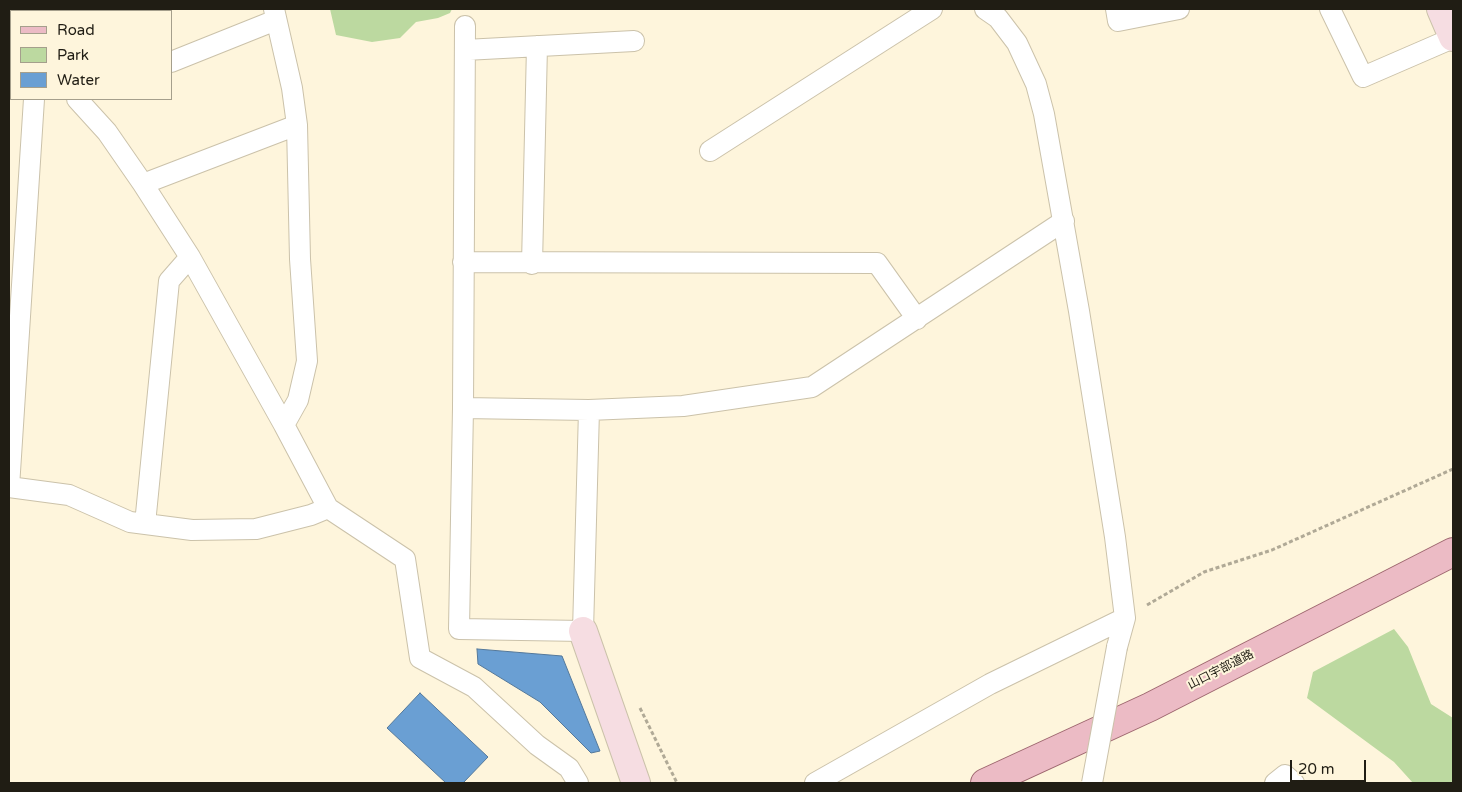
<!DOCTYPE html>
<html>
<head>
<meta charset="utf-8">
<style>
  body { margin:0 }
  #map { position:relative; width:1462px; height:792px; overflow:hidden; background:#fef5dc; font-family:"Varela Round",sans-serif }
  canvas { display:block }
  .frame { position:absolute; inset:0; border:10px solid #201d14; pointer-events:none }
  .legend { position:absolute; left:10px; top:10px; width:162px; height:90px; box-sizing:border-box; background:#fef5dc; border:1px solid #a59f8c; margin:0; padding:6px 9px; list-style:none; font-size:15px; color:#201d14 }
  .legend li { display:flex; align-items:center; gap:10px; height:25px }
  .legend b { width:25px; border:1px solid #a59f8c }
  .scale { position:absolute; left:1290px; top:760px; width:76px; height:22px; box-sizing:border-box; border:2px solid #201d14; border-top:0; padding-left:6px; font-size:15px; line-height:18px; white-space:nowrap; color:#201d14; -webkit-text-stroke:4px #fef5dc; paint-order:stroke }
</style>
</head>
<body>
<div id="map">
<canvas width="1462" height="792"></canvas>
<div class="frame"></div>
<ul class="legend">
<li><b style="height:6px;background:#ecbbc5"></b>Road</li>
<li><b style="height:14px;background:#bcd9a0"></b>Park</li>
<li><b style="height:14px;background:#6a9fd3"></b>Water</li>
</ul>
<div class="scale">20 m</div>
</div>
<script>
const ctx = document.querySelector('canvas').getContext('2d');
ctx.lineJoin = 'round';
function paint(path, color) { ctx.fillStyle = color; ctx.fill(path, 'evenodd'); }
const shape = rows => new Path2D(rows.map(r => 'M' + r).join(''));
function trace(path, color, width, dash) { ctx.strokeStyle = color; ctx.lineWidth = width; ctx.lineCap = dash ? 'butt' : 'round'; ctx.setLineDash(dash || []); ctx.stroke(path); }
function drawText(font, color, halo, rows, align = 'center') {
  ctx.font = font + ' "Varela Round","Noto Sans JP",sans-serif'; ctx.lineWidth = 4; ctx.setLineDash([]); ctx.textBaseline = 'middle'; ctx.strokeStyle = halo; ctx.fillStyle = color; for (const [text, x, y, turn = 0] of rows) {
    ctx.save(); ctx.translate(x, y); ctx.rotate((+turn || 0) * Math.PI / 180); ctx.textAlign = isNaN(turn) ? turn : align; if (halo) ctx.strokeText(text, 0, 0); ctx.fillText(text, 0, 0); ctx.restore();
  }
}
paint(shape([
  [330,9,452,9,450,13,438,18,416,22,400,38,372,42,336,35],
  [1394,629,1408,647,1431,704,1453,718,1453,783,1413,783,1394,762,1307,698,1313,672]
]), '#bcd9a0');
const water = shape([
  [477,649,562,656,600,751,591,753,540,702,478,664,477,649],
  [420,693,488,757,463,783,446,783,387,728,420,693]
]);
paint(water, '#6a9fd3');
trace(water, '#54789a', 1);
const street = shape([
  [274,9,292,88,297,125,300,259,307,361,298,400,284,425],
  [985,9,998,18,1017,43,1036,84,1044,114,1079,311,1115,537,1125,618,1117,647],
  [1116,9,1118,21,1179,9],
  [1330,9,1363,77,1453,38],
  [465,26,463,408,459,629,583,631,589,410],
  [9,45,11,47],
  [465,50,634,41],
  [171,62,276,20],
  [34,99,9,487,69,495,130,522,192,530,256,529,311,515,328,508,284,425,190,257,143,184,107,132,77,99],
  [710,151,932,9],
  [143,184,297,125],
  [463,262,877,263,917,319],
  [532,264,537,46],
  [463,408,589,410,683,406,812,387,1064,221],
  [328,508,405,559,420,658,474,687,537,745,569,768,578,783],
  [145,524,169,281,190,257],
  [815,783,990,684,1125,618],
  [1275,783,1285,775,1294,783]
]);
const secondary = shape([
  [1441,9,1453,37],
  [583,631,636,783]
]);
const primary = shape([
  [985,783,1150,707,1453,552]
]);
trace(street, '#cbc2aa', 22);
trace(secondary, '#cbc2aa', 30);
trace(primary, '#9d666e', 30);
trace(shape([
  [1147,605,1204,572,1272,550,1453,469],
  [640,708,677,783]
]), '#b0a996', 3, [4, 2.5]);
trace(street, '#fff', 20);
trace(secondary, '#f6dde2', 28);
trace(primary, '#ecbbc5', 28);
const streetBridge = shape([
  [1092,783,1117,647]
]);
trace(streetBridge, '#cbc2aa', 22, []);
trace(streetBridge, '#fff', 20);
drawText('12px', '#201d14', '#fef5dc', [
  ["山口宇部道路",1221,670,-27]
]);
</script>
</body>
</html>
